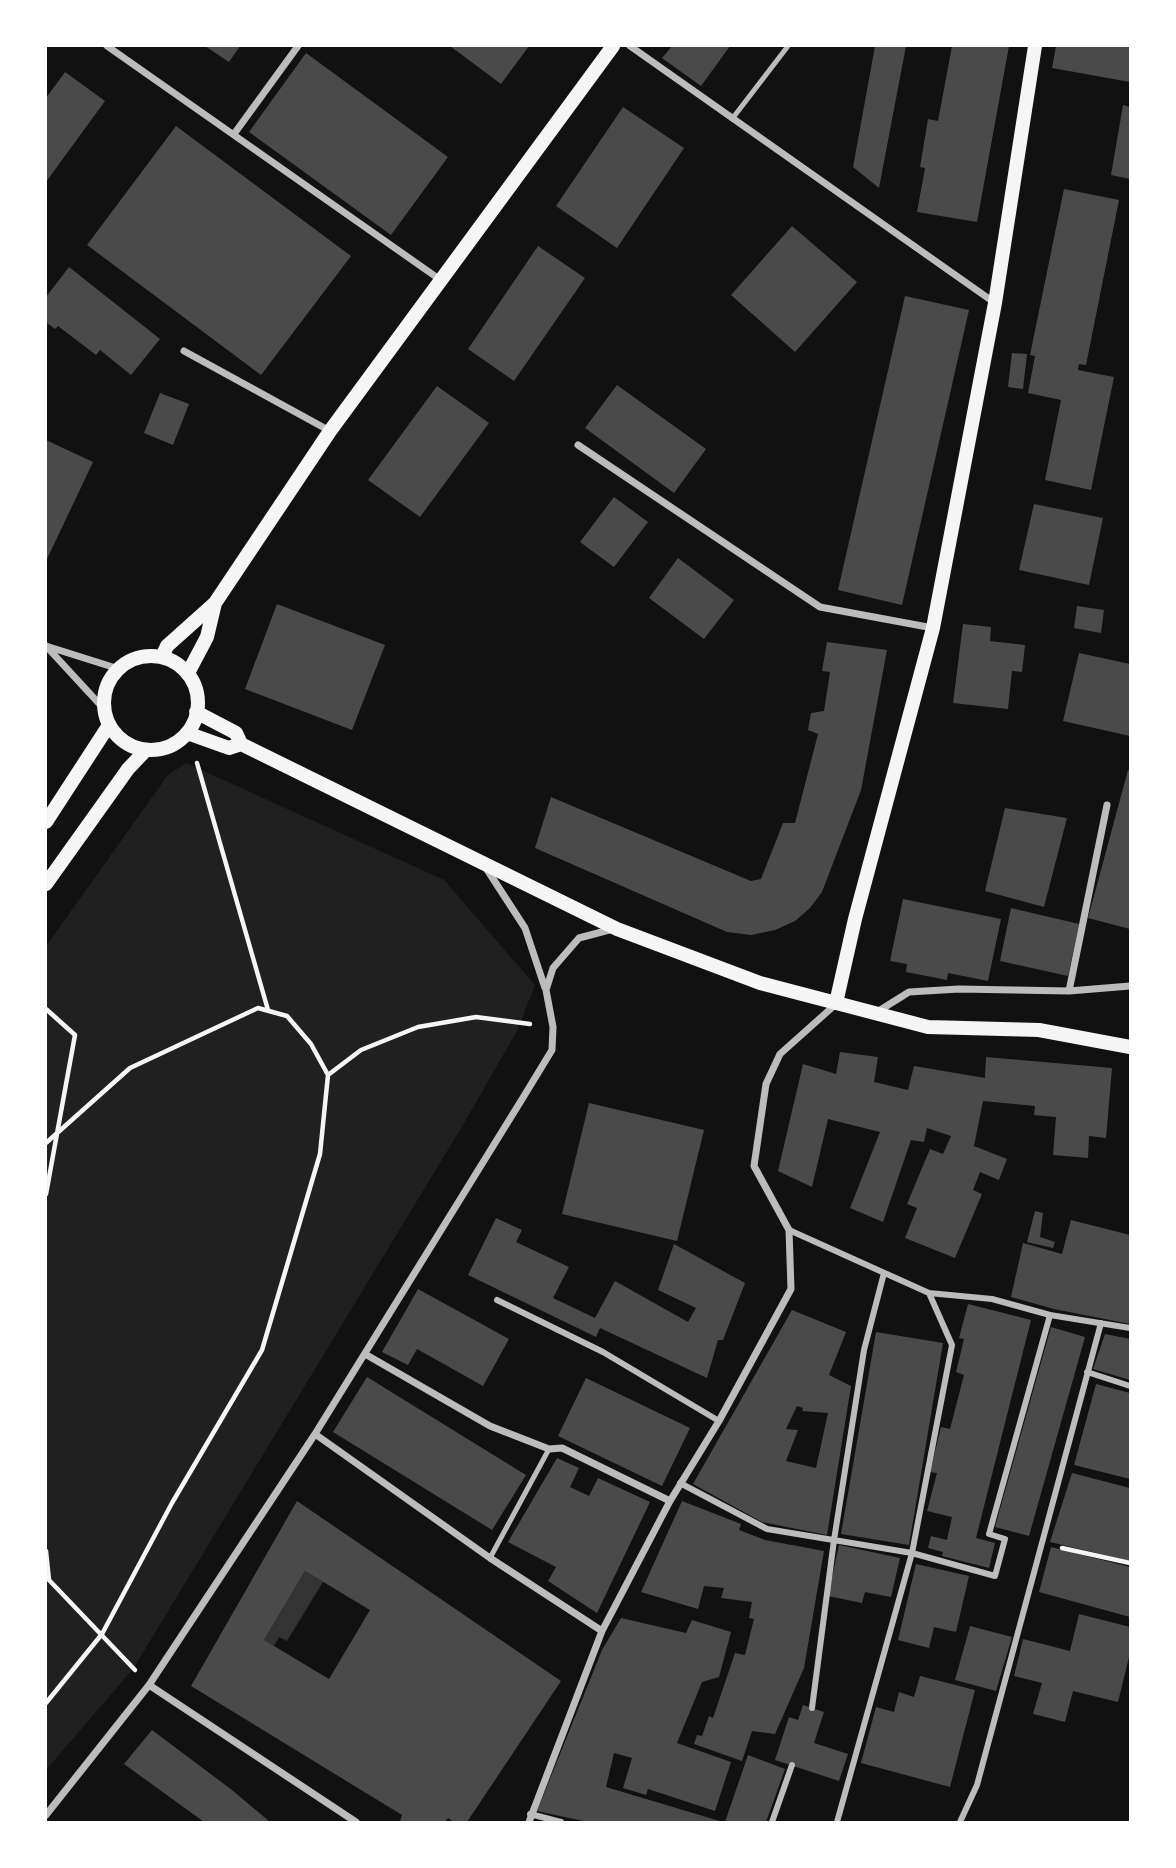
<!DOCTYPE html>
<html>
<head>
<meta charset="utf-8">
<style>
  body { margin:0 }
  #map { position:relative; width:1176px; height:1868px; overflow:hidden; background:#111; font-family:Manrope,sans-serif }
  canvas { display:block }
  .frame { position:absolute; inset:0; border:47px solid #fff; pointer-events:none }
</style>
</head>
<body>
<div id="map">
<canvas width="1176" height="1868"></canvas>
<div class="frame"></div>
</div>
<script>
const ctx = document.querySelector('canvas').getContext('2d');
ctx.lineJoin = 'round';
function paint(path, color) { ctx.fillStyle = color; ctx.fill(path, 'evenodd'); }
const shape = rows => new Path2D(rows.map(r => 'M' + r).join(''));
function trace(path, color, width, dash) { ctx.strokeStyle = color; ctx.lineWidth = width; ctx.lineCap = dash ? 'butt' : 'round'; ctx.setLineDash(dash || []); ctx.stroke(path); }
paint(shape([
  [186,763,444,880,535,985,517,1031,463,1125,133,1669,46,1770,46,946,168,775]
]), '#202020');
paint(shape([
  [305,1571,323,1582,287,1641,279,1637,274,1646,264,1640]
]), '#333');
paint(shape([
  [205,46,240,46,229,62],
  [450,46,529,46,501,84],
  [672,46,730,46,701,86,662,58],
  [875,46,906,46,879,188,853,167],
  [952,46,1009,46,977,222,917,212,925,168,920,167,928,119,938,121],
  [1056,46,1130,46,1130,82,1052,68],
  [306,53,448,157,391,235,249,132],
  [65,72,105,101,46,182,46,98],
  [1123,105,1130,107,1130,179,1111,175],
  [623,107,684,148,617,248,556,206],
  [176,126,351,256,261,375,87,245],
  [1064,189,1119,200,1086,365,1079,364,1078,370,1114,377,1091,490,1045,480,1061,400,1028,393,1035,356,1030,355],
  [792,226,857,282,795,352,731,295],
  [538,246,585,278,514,381,468,349],
  [69,267,160,339,131,375,100,350,96,355,58,326,55,329,46,322,46,297],
  [905,296,969,310,902,605,838,590],
  [1012,353,1027,354,1023,389,1008,387],
  [617,385,706,449,674,493,585,428],
  [437,386,489,423,420,517,368,480],
  [160,393,189,404,173,445,144,433],
  [46,440,93,462,46,561],
  [614,497,648,522,614,567,580,542],
  [1034,504,1103,518,1089,585,1019,570],
  [678,558,734,600,704,639,649,598],
  [277,604,385,645,352,730,245,689],
  [1077,606,1104,610,1101,633,1074,628],
  [963,624,991,627,990,641,1025,645,1022,672,1012,671,1008,709,953,703],
  [827,642,887,650,861,790,822,892,810,908,795,921,775,930,751,935,727,932,535,848,551,797,751,881,761,879,783,823,795,823,818,734,808,730,811,713,824,711,830,672,822,671],
  [1079,653,1130,664,1130,736,1063,721],
  [1128,770,1130,771,1130,929,1088,918],
  [1005,808,1067,818,1044,907,985,891],
  [903,899,1001,919,988,981,948,973,947,980,906,972,907,964,890,961],
  [1011,908,1079,924,1068,976,1000,961],
  [840,1052,878,1057,874,1082,908,1090,914,1066,985,1078,986,1057,1112,1068,1106,1138,1089,1136,1088,1158,1053,1155,1056,1117,1034,1115,1035,1106,983,1101,974,1146,1007,1159,999,1180,980,1172,973,1190,982,1194,955,1258,905,1238,917,1208,907,1204,930,1149,943,1154,951,1136,927,1128,924,1142,911,1140,883,1222,850,1208,880,1132,828,1119,812,1187,778,1171,803,1064,836,1074],
  [589,1103,704,1130,677,1241,562,1214],
  [1035,1211,1043,1213,1040,1237,1055,1242,1053,1248,1027,1242],
  [496,1218,522,1230,516,1242,569,1267,553,1298,595,1318,615,1281,688,1322,696,1308,658,1290,674,1244,745,1283,723,1340,718,1340,707,1378,600,1328,596,1337,468,1275],
  [1071,1220,1130,1235,1130,1324,1054,1309,1011,1297,1023,1243,1062,1254],
  [418,1289,509,1339,483,1386,417,1349,408,1365,382,1352],
  [968,1304,1031,1320,976,1538,995,1543,989,1568,942,1556,943,1552,928,1548,931,1536,947,1540,952,1517,927,1511,937,1473,930,1472,941,1427,950,1429,964,1375,956,1372,964,1339,959,1338],
  [792,1310,846,1332,829,1375,851,1386,827,1535,762,1522,693,1484],
  [797,1406,803,1408,802,1411,828,1413,816,1468,786,1461,798,1430,786,1429],
  [1051,1327,1085,1337,1029,1536,995,1527],
  [876,1332,943,1343,909,1545,841,1534],
  [1105,1334,1130,1339,1130,1380,1093,1369],
  [367,1377,526,1475,492,1530,333,1432],
  [586,1378,690,1428,662,1486,558,1436],
  [1096,1384,1130,1393,1130,1479,1074,1465],
  [557,1458,579,1468,570,1487,589,1496,598,1478,650,1502,597,1613,548,1581,556,1567,508,1542],
  [1072,1473,1130,1488,1130,1561,1050,1542],
  [297,1501,561,1681,467,1822,454,1822,448,1818,445,1822,400,1822,402,1815,191,1686],
  [305,1571,370,1610,329,1679,264,1640],
  [682,1501,741,1524,739,1530,765,1540,824,1551,804,1668,775,1734,752,1731,742,1761,694,1744,697,1735,702,1736,709,1716,713,1718,735,1653,745,1655,754,1619,749,1618,752,1602,721,1598,724,1588,704,1586,698,1609,641,1592],
  [839,1545,900,1558,891,1597,865,1592,862,1603,828,1596],
  [1051,1547,1130,1567,1130,1617,1039,1592],
  [916,1564,969,1576,956,1632,934,1627,929,1648,898,1640],
  [1079,1614,1130,1627,1130,1653,1118,1702,1073,1691,1065,1722,1033,1714,1042,1683,1014,1676,1023,1639,1070,1651],
  [621,1618,686,1633,692,1620,731,1632,719,1677,702,1682,677,1743,731,1762,715,1811,648,1789,646,1795,623,1788,632,1758,614,1753,606,1787,723,1822,588,1822,537,1811,602,1650],
  [970,1626,1012,1637,996,1691,955,1680],
  [920,1676,975,1690,950,1787,861,1763,876,1707,894,1712,899,1692,914,1697],
  [803,1705,824,1712,814,1743,848,1754,839,1781,775,1760,789,1717,798,1720],
  [152,1730,232,1790,270,1822,204,1822,124,1764],
  [748,1755,785,1769,766,1822,725,1822]
]), '#4a4a4a');
trace(shape([
  [197,763,268,1010],
  [46,1009,75,1035,46,1194],
  [328,1075,361,1050,418,1027,476,1017,530,1024],
  [46,1143,130,1068,258,1008,287,1016,311,1044,328,1075,320,1154,262,1350,172,1503,102,1634,46,1703],
  [1062,1548,1130,1563],
  [46,1551,49,1580,135,1670]
]), '#f5f5f5', 4.5);
trace(shape([
  [732,119,788,46],
  [490,1558,549,1449]
]), '#bcbcbc', 5);
trace(shape([
  [789,1230,929,1293,992,1299,1050,1315,1130,1328],
  [497,1300,603,1352,719,1421],
  [1087,1372,1130,1386],
  [680,1483,767,1529,912,1553,995,1576,1005,1539,989,1534,1050,1315],
  [812,1708,834,1540,864,1350,884,1273],
  [530,1814,561,1822],
  [772,1822,792,1765],
  [837,1822,912,1553,952,1345,929,1293],
  [960,1822,977,1785,1101,1323]
]), '#bcbcbc', 6);
trace(shape([
  [107,46,442,281],
  [630,46,995,303],
  [234,134,298,46],
  [184,351,330,431],
  [578,445,820,607,933,628],
  [46,646,105,710],
  [46,646,119,669],
  [486,868,525,928,545,988],
  [1069,991,1130,986],
  [877,1012,909,992,959,989,1069,991,1107,805],
  [365,1354,490,1426,549,1449,562,1448,670,1501],
  [315,1434,490,1558,602,1631],
  [149,1685,356,1822],
  [46,1815,149,1685,315,1434,524,1096,552,1050,553,1027,546,990,553,968,579,938,613,929],
  [529,1822,602,1631,670,1501,719,1421,791,1289,789,1230,754,1166,766,1084,780,1054,836,1004]
]), '#bcbcbc', 7);
trace(shape([
  '104 703a47 47 0 1 1 94 0a47 47 0 1 1-94 0Z',
  [162,657,167,646,215,603,330,431,613,46],
  [188,673,207,637,215,603],
  [196,712,236,733,241,744],
  [187,733,229,748,241,744,617,929,760,983,928,1027,1039,1030,1130,1047],
  [46,822,109,725],
  [46,884,128,769,146,750],
  [836,1003,855,919,933,628,995,303,1035,46]
]), '#f5f5f5', 14);
</script>
</body>
</html>
